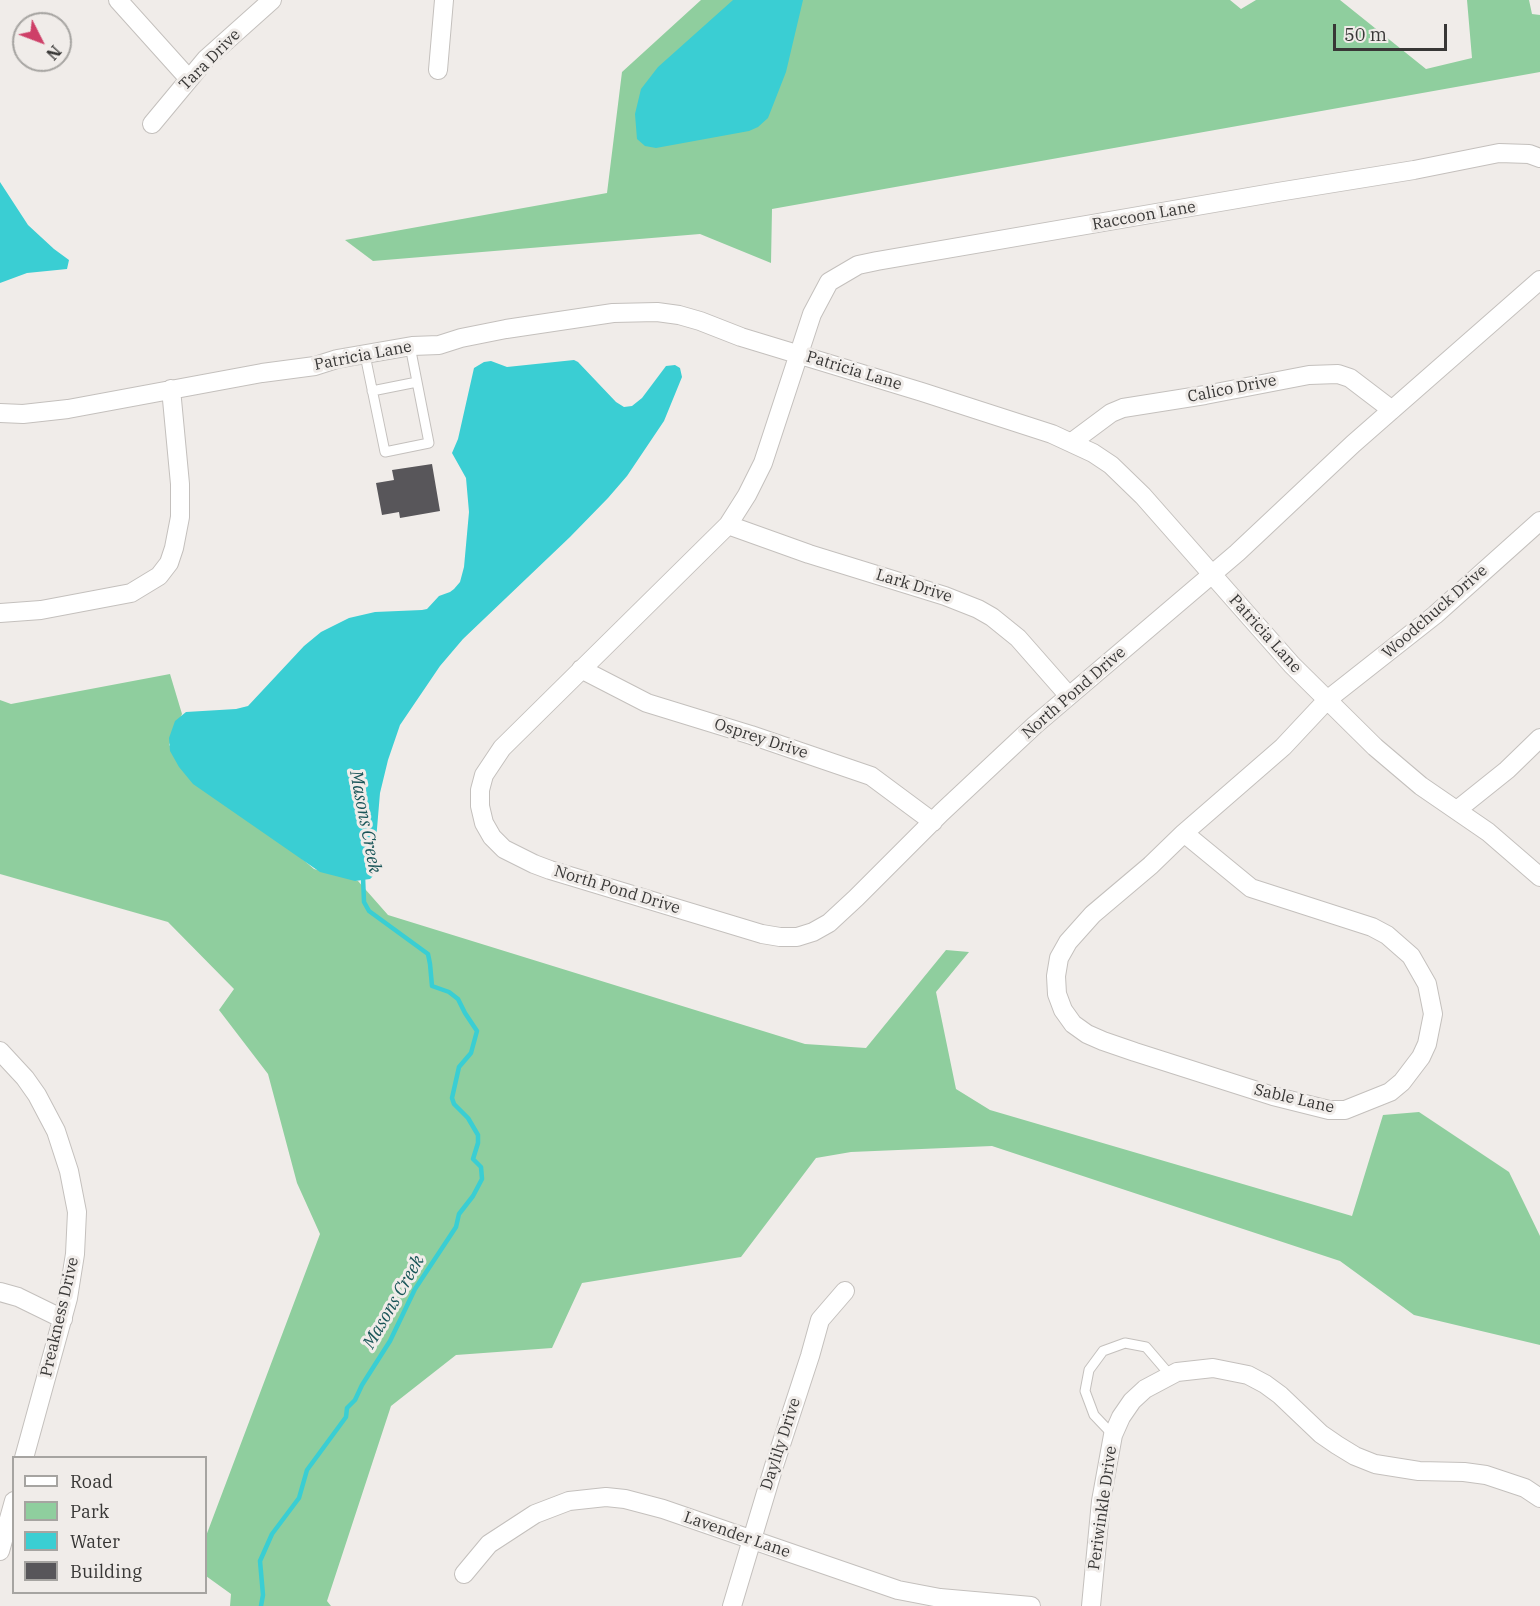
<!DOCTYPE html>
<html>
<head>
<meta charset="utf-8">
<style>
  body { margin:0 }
  #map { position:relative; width:1540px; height:1606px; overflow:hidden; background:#f0ece9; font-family:"IBM Plex Serif",serif }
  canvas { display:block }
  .legend { position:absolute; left:12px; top:1456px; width:195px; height:138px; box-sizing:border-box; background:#f0ece9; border:2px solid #a6a4a1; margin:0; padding:8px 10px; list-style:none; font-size:18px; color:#383736 }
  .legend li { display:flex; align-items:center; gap:12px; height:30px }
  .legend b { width:30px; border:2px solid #a6a4a1 }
  .north { position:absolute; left:12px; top:12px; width:60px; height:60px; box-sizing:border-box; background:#f0ece9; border:2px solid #a6a4a1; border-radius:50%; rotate:132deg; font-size:16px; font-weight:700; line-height:24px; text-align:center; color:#383736 }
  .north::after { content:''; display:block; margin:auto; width:21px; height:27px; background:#ce4068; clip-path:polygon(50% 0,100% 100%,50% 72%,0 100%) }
  .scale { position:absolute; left:1333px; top:24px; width:114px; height:27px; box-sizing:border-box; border:3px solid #383736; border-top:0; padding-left:8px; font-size:18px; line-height:21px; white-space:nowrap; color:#383736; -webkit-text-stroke:4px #f0ece9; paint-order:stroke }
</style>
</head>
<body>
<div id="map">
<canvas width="1540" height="1606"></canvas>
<ul class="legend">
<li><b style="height:8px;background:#fff"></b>Road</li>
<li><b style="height:16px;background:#8fce9e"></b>Park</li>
<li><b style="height:16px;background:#3aced3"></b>Water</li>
<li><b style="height:16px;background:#58565a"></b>Building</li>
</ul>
<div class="north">N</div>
<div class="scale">50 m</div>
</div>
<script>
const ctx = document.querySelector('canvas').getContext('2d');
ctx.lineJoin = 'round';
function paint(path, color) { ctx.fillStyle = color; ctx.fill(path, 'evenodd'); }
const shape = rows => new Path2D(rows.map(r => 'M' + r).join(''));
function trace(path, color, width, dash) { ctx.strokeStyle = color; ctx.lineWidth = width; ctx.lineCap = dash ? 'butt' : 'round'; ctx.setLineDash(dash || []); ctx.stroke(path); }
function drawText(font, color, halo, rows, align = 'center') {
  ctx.font = font + ' "IBM Plex Serif",serif'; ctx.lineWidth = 6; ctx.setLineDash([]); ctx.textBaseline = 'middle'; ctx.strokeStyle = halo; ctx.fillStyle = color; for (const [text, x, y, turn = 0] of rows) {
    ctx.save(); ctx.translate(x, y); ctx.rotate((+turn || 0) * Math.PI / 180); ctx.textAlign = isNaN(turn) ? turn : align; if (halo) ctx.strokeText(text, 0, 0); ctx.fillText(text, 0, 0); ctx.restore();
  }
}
paint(shape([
  [701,0,1230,0,1241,9,1256,0,1340,0,1426,69,1472,58,1467,0,1529,0,1532,14,1540,15,1540,72,772,209,771,263,700,234,373,261,345,240,607,193,622,72],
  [170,674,182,714,169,745,314,869,358,881,388,915,805,1044,866,1048,946,950,969,952,936,992,956,1089,990,1110,1352,1216,1383,1115,1419,1112,1509,1172,1540,1236,1540,1345,1414,1315,1340,1261,992,1146,851,1152,816,1158,741,1257,582,1283,552,1348,456,1355,391,1406,327,1601,331,1606,230,1606,231,1594,206,1576,206,1536,320,1234,297,1183,268,1074,219,1010,234,989,168,922,0,874,0,700,11,704]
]), '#8fce9e');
paint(shape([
  [733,0,803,0,786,72,768,118,758,127,749,131,656,148,645,146,637,139,635,114,641,89,658,67],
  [0,182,28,225,54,249,69,260,67,269,27,273,0,283],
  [574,360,578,362,616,402,624,407,632,406,642,398,666,366,675,365,680,368,682,377,664,421,627,476,608,498,570,537,463,639,440,666,400,725,388,760,380,793,373,876,370,879,355,881,320,872,193,784,179,767,170,751,169,738,175,721,186,712,236,709,248,706,304,646,321,632,349,618,375,612,422,610,427,609,439,596,450,592,454,589,460,582,464,567,469,512,466,478,452,453,458,439,474,368,484,362,491,361,507,367]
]), '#3aced3');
trace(shape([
  [261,1606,263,1595,260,1561,272,1534,299,1498,307,1470,346,1417,347,1408,355,1400,362,1385,390,1341,415,1289,456,1227,459,1214,473,1196,482,1179,481,1167,473,1159,478,1143,478,1135,468,1118,454,1104,452,1098,459,1067,471,1053,477,1031,465,1013,458,999,449,992,432,986,430,964,428,954,369,911,364,902,363,877]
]), '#3aced3', 4.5);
paint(shape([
  [432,464,440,511,400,518,399,512,382,515,376,483,394,480,392,470]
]), '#58565a');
const service = shape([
  [365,355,385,452,429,443,410,346],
  [372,391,417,382],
  [1113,1435,1094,1415,1085,1391,1089,1370,1103,1351,1125,1343,1146,1347,1170,1375]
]);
const minor = shape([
  [118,0,189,79],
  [438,70,444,0],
  [152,124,206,59,272,0],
  [1540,158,1529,154,1499,153,1414,170,1278,192,877,261,858,265,829,282,812,314,763,463,747,495,728,525,502,748,484,775,480,790,480,806,484,823,492,837,504,849,534,864,550,870,762,934,780,937,797,937,813,932,829,923,856,898,941,813,1035,725,1237,553,1353,444,1540,280],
  [0,413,23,414,68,409,262,373,315,366,337,359,412,346,439,345,461,338,506,329,613,313,657,312,679,315,700,321,741,337,922,392,1052,434,1093,453,1111,465,1143,496,1292,665,1375,747,1421,786,1488,832,1540,877],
  [1072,442,1111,413,1123,408,1205,395,1309,375,1338,374,1350,378,1392,410],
  [728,525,809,554,945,596,978,609,992,617,1018,638,1069,696],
  [0,613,41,610,131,593,159,576,169,563,174,548,180,517,180,484,171,389],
  [581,669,647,703,751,735,871,776,933,822],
  [1457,810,1507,770,1540,738],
  [1184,833,1251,888,1372,927,1387,935,1411,956,1427,984,1433,1014,1427,1044,1421,1057,1402,1082,1390,1092,1345,1110,1329,1110,1273,1096,1135,1052,1103,1041,1087,1034,1073,1024,1063,1010,1057,994,1056,976,1059,958,1068,942,1093,914,1151,865,1184,833],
  [1184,833,1283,747,1327,700,1435,615,1540,521],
  [0,1051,25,1078,37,1095,56,1131,69,1171,77,1212,75,1254,68,1298,24,1458],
  [0,1292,18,1297,63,1319],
  [0,1551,14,1501],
  [464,1574,489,1544,535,1514,569,1501,606,1497,625,1499,663,1509,898,1590,940,1598,1031,1606],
  [732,1606,774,1466,810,1356,820,1320,845,1291],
  [1091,1606,1101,1501,1113,1435,1121,1417,1132,1401,1145,1389,1177,1372,1213,1368,1248,1375,1265,1384,1280,1395,1321,1434,1337,1445,1355,1456,1375,1464,1419,1471,1464,1472,1486,1475,1525,1488,1540,1498]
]);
trace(service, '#c4c0bd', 11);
trace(minor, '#c4c0bd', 20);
trace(service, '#fff', 9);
trace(minor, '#fff', 18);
drawText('16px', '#383736', '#f0ece9', [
  ["Tara Drive",210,60,-45],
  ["Raccoon Lane",1144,216,-10],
  ["Patricia Lane",363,356,-11],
  ["Patricia Lane",854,371,17],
  ["Calico Drive",1232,389,-11],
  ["Lark Drive",914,586,17],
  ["Woodchuck Drive",1435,612,-41],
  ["Patricia Lane",1265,634,48],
  ["North Pond Drive",1074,693,-41],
  ["Osprey Drive",761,739,18],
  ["North Pond Drive",617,890,17],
  ["Sable Lane",1294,1099,13],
  ["Preakness Drive",60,1317,-77],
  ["Daylily Drive",781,1444,-72],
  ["Periwinkle Drive",1103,1508,-82],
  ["Lavender Lane",737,1535,19]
]);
drawText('italic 18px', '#195558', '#f0ece9', [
  ["Masons Creek",365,822,79],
  ["Masons Creek",394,1302,-60]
]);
</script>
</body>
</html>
